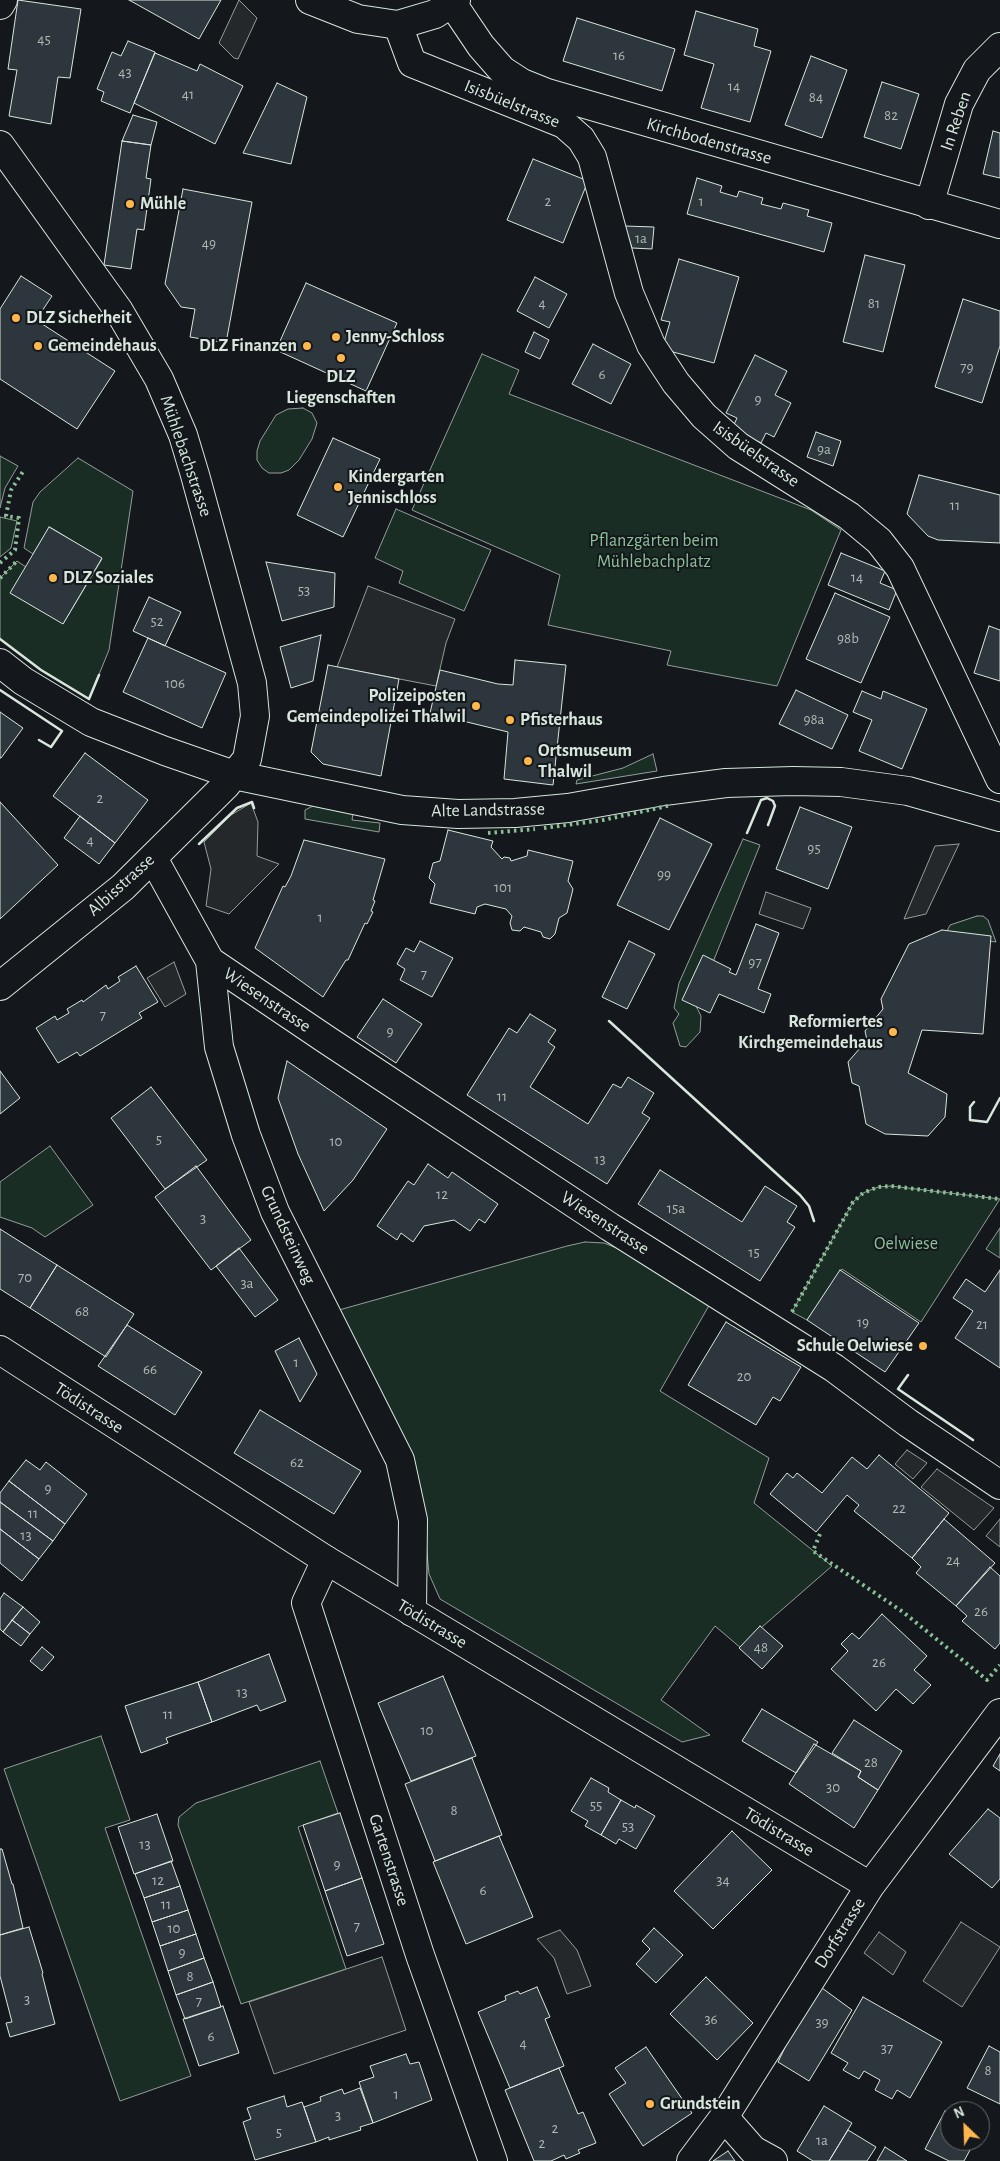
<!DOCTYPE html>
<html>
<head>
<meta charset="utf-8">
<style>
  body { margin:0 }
  #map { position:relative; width:1000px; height:2161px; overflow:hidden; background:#14181c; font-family:"Alegreya Sans",sans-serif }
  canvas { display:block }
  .north { position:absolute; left:940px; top:2101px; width:50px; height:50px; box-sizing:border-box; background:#14181c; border:1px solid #626a69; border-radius:50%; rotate:336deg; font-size:14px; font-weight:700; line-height:20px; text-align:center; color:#d8e6dc }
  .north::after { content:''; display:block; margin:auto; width:18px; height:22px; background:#ffb74d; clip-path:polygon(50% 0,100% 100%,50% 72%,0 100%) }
</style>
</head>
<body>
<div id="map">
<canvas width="1000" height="2161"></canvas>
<div class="north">N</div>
</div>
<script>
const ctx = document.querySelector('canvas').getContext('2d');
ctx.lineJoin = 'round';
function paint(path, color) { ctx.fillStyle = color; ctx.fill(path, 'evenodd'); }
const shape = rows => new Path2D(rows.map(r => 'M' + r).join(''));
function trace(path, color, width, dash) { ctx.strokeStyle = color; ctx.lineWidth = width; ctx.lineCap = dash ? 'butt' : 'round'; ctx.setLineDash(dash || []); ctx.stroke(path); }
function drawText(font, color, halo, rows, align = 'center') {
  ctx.font = font + ' "Alegreya Sans",sans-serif'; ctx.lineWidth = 4; ctx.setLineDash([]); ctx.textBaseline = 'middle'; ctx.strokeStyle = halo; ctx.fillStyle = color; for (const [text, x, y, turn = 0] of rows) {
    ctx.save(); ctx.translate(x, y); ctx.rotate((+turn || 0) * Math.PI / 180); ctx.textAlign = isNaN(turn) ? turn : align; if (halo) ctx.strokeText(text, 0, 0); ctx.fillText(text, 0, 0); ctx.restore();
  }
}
const green = shape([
  [482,354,519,370,509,394,811,510,841,530,777,686,667,665,671,651,548,625,560,575,412,510,482,354],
  [303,408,312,413,317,423,312,439,299,460,289,470,281,473,269,473,262,468,257,460,257,451,260,441,276,415,288,409,303,408],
  [0,456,18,466,5,488,0,508,0,456],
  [78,458,133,491,109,650,89,699,41,670,0,639,0,578,17,561,26,567,63,624,102,559,50,527,33,554,24,548,33,502,40,492,78,458],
  [396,509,491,550,464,611,399,583,403,571,375,558,396,509],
  [0,517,17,521,11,548,0,557,0,517],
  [653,754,657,771,576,784,577,780,623,768,653,754],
  [313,806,353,814,352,820,380,823,379,832,305,819,305,810,313,806],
  [743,839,760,845,711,967,692,998,701,1016,700,1032,686,1047,680,1046,673,1023,679,1014,674,1008,679,983,743,839],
  [977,916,983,916,988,920,996,942,945,935,950,925,977,916],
  [50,1146,93,1205,45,1237,32,1228,0,1217,0,1182,50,1146],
  [891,1186,1000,1199,921,1322,842,1269,807,1320,792,1312,853,1202,863,1193,878,1187,891,1186],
  [1000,1228,1000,1258,986,1249,1000,1228],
  [585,1242,604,1243,619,1249,711,1302,660,1391,769,1458,754,1503,832,1566,762,1627,742,1649,715,1626,661,1700,710,1735,682,1742,440,1599,429,1574,421,1489,401,1432,339,1310,567,1246,585,1242],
  [101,1736,130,1820,105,1828,191,2076,120,2101,4,1769,101,1736],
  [320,1761,338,1813,298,1827,346,1969,241,2004,178,1825,179,1817,196,1803,320,1761]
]);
paint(green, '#1a2d24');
trace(green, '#939e99', 1);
const parking = shape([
  [239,0,257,18,238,59,234,58,219,43,239,0],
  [368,586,455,619,446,643,436,686,337,667,368,586],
  [251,803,258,822,257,856,279,864,229,914,206,906,211,869,204,842,231,815,251,803],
  [959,844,926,914,904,919,935,846,959,844],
  [766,892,811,908,803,929,759,914,766,892],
  [174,962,186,994,165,1007,147,978,174,962],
  [907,1450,927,1463,913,1479,895,1464,907,1450],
  [937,1469,994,1508,974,1530,921,1487,937,1469],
  [1000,1519,1000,1547,986,1536,1000,1519],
  [961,1922,1000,1947,962,2007,923,1981,961,1922],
  [560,1930,577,1950,591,1986,567,1994,554,1958,537,1939,560,1930],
  [879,1932,906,1952,893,1975,864,1953,879,1932],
  [382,1957,406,2030,274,2074,249,2002,382,1957]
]);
paint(parking, '#24282b');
trace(parking, '#939e99', 1);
const building = shape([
  [18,0,81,9,70,78,58,77,51,124,9,116,17,70,8,69,18,0],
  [129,0,221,0,199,39,129,0],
  [696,11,758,29,754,46,771,51,750,122,701,108,714,64,684,55,696,11],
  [577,18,675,49,662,91,563,61,577,18],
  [128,41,155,52,130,113,101,101,104,92,97,89,112,52,121,56,128,41],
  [155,53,197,71,200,64,243,86,215,144,134,103,155,53],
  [811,56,847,70,822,138,785,125,811,56],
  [882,82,919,94,901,149,864,137,882,82],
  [277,83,307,97,291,164,243,153,277,83],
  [133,115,157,122,151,145,122,141,133,115],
  [993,131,1000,133,1000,178,983,174,993,131],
  [122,141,151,145,146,178,151,179,144,230,137,229,131,269,104,265,122,141],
  [533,159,588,181,563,243,507,220,533,159],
  [697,178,722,186,720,192,737,197,739,191,763,198,761,204,781,209,783,203,809,210,807,216,832,223,824,252,687,214,697,178],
  [183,189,252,202,226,343,190,337,195,309,181,307,165,284,183,189],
  [625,226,654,227,652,249,632,248,625,226],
  [865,255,905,265,883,352,843,342,865,255],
  [679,259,739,277,714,363,662,349,670,322,661,320,679,259],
  [21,276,52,296,36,320,115,371,77,429,0,379,0,309,21,276],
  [535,277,567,294,549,328,517,311,535,277],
  [306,283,397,323,366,391,276,350,306,283],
  [963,299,1000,311,1000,346,982,403,935,387,963,299],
  [534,332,549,340,540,359,525,352,534,332],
  [593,344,631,364,611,404,572,384,593,344],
  [755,355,787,371,775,395,791,403,774,437,766,433,761,443,732,429,737,418,726,413,755,355],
  [816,432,841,441,833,466,807,457,816,432],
  [333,438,380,459,343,537,297,515,333,438],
  [919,475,1000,495,1000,543,938,540,928,536,907,514,919,475],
  [49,527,102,558,63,624,10,593,49,527],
  [841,553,885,571,880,583,897,590,889,610,828,585,841,553],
  [266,562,335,573,334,607,282,621,266,562],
  [835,593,890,617,861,683,806,659,835,593],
  [149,597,181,612,165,646,133,631,149,597],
  [989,626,1000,630,1000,681,974,673,989,626],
  [321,635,313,681,291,688,280,647,321,635],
  [148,638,226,673,202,728,123,692,148,638],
  [515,660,566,665,553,785,504,779,508,732,430,713,440,670,498,684,513,685,515,660],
  [328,665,399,679,381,776,323,764,311,752,328,665],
  [796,690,848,715,832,749,779,724,796,690],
  [862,691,881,699,883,691,927,709,902,769,859,751,872,720,853,712,862,691],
  [0,712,23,728,1,758,0,758,0,712],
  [85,753,148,800,115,843,53,796,85,753],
  [0,802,58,865,0,919,0,802],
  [800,807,852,827,828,889,776,869,800,807],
  [80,816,115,843,99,864,64,838,80,816],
  [660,818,712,844,669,930,617,905,660,818],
  [448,830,493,841,491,847,502,859,504,857,510,858,511,861,527,856,528,850,573,861,568,881,573,889,567,913,559,918,555,934,550,939,543,937,541,932,524,927,520,931,512,930,510,923,512,916,506,909,485,904,477,907,475,914,430,903,435,884,429,878,433,863,440,861,448,830],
  [304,840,385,859,373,900,375,901,371,911,373,912,367,924,365,923,348,960,346,960,323,997,255,948,283,886,285,887,291,876,304,840],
  [756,924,779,933,758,989,771,994,764,1013,719,994,710,1013,682,1000,703,955,731,969,729,972,736,975,756,924],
  [942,930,991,936,983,1034,922,1030,908,1073,947,1094,945,1117,928,1136,885,1134,866,1124,859,1086,852,1083,848,1062,867,1040,865,1031,883,1009,881,999,909,944,942,930],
  [420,941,453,958,432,997,400,980,405,969,397,964,406,948,414,952,420,941],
  [629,941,655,954,627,1009,602,997,629,941],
  [136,966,158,1002,139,1013,142,1018,80,1056,77,1052,58,1063,36,1028,55,1016,57,1020,69,1013,67,1009,82,1000,83,1002,106,985,108,989,120,981,118,977,136,966],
  [383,999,422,1024,396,1063,357,1037,383,999],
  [530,1014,556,1030,548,1042,555,1047,530,1087,588,1124,613,1084,621,1088,628,1077,654,1093,642,1113,650,1118,607,1184,467,1095,509,1028,517,1033,530,1014],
  [287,1061,387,1129,353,1180,324,1211,298,1154,278,1098,287,1061],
  [0,1071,20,1098,0,1114,0,1071],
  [151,1087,207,1160,165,1189,111,1118,151,1087],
  [428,1164,448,1178,452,1172,498,1204,485,1223,479,1219,470,1231,454,1220,424,1226,413,1242,401,1233,397,1240,377,1226,408,1181,414,1185,428,1164],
  [196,1166,251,1240,211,1270,155,1197,196,1166],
  [660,1170,742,1222,765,1186,797,1206,787,1222,795,1227,760,1281,638,1204,660,1170],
  [0,1229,57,1265,30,1308,0,1289,0,1229],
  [239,1248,278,1300,255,1317,216,1266,239,1248],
  [57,1265,134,1314,106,1357,30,1308,57,1265],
  [840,1270,919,1323,885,1372,807,1320,840,1270],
  [1000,1270,1000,1368,955,1338,973,1311,953,1298,966,1279,985,1292,1000,1270],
  [726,1322,801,1367,780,1401,773,1397,756,1425,688,1385,726,1322],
  [127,1325,202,1372,175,1415,98,1366,127,1325],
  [299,1338,317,1374,300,1402,275,1351,299,1338],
  [260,1410,361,1471,334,1514,234,1453,260,1410],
  [879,1455,949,1513,912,1558,854,1511,859,1505,847,1495,816,1532,770,1494,787,1473,793,1478,797,1473,822,1493,852,1457,867,1469,879,1455],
  [26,1460,40,1470,46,1462,87,1494,65,1524,9,1481,26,1460],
  [9,1481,65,1524,53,1541,0,1502,0,1493,9,1481],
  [0,1502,53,1541,39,1559,0,1529,0,1502],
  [944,1519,995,1563,956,1606,916,1573,921,1567,912,1558,944,1519],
  [0,1529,39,1559,22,1581,0,1563,0,1529],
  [990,1567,1000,1576,1000,1643,995,1649,962,1621,967,1616,956,1606,990,1567],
  [4,1593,23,1607,3,1632,0,1629,0,1599,4,1593],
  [23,1607,40,1622,30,1634,12,1620,23,1607],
  [882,1614,927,1656,914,1670,931,1685,913,1704,896,1689,876,1711,831,1669,848,1651,841,1644,852,1633,859,1639,882,1614],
  [12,1620,30,1634,21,1646,3,1632,12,1620],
  [760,1626,783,1646,762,1669,739,1648,760,1626],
  [42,1647,54,1657,42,1671,30,1661,42,1647],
  [269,1654,286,1701,260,1711,257,1705,212,1722,198,1682,269,1654],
  [443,1676,476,1756,411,1781,378,1703,443,1676],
  [198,1682,212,1722,166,1738,168,1743,141,1753,125,1706,198,1682],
  [762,1709,818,1742,796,1773,742,1741,762,1709],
  [854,1720,902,1751,878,1790,858,1777,861,1771,832,1753,854,1720],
  [814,1744,861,1771,858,1777,878,1790,854,1828,789,1784,814,1744],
  [1000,1754,1000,1771,993,1766,1000,1754],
  [472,1758,502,1835,435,1861,405,1784,472,1758],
  [591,1778,609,1788,608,1792,621,1800,601,1835,585,1826,588,1821,571,1811,591,1778],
  [621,1800,635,1808,636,1805,655,1816,636,1849,619,1839,616,1844,601,1835,621,1800],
  [988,1809,1000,1818,1000,1879,992,1888,949,1854,988,1809],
  [340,1813,362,1878,325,1891,303,1825,340,1813],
  [157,1814,173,1861,134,1874,118,1827,157,1814],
  [732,1831,772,1870,713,1929,674,1891,732,1831],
  [499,1836,533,1917,466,1944,433,1862,499,1836],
  [0,1849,2,1849,12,1884,13,1884,23,1928,0,1935,0,1849],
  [171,1861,180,1886,144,1898,135,1874,171,1861],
  [362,1878,384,1944,347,1956,325,1891,362,1878],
  [180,1886,188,1910,152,1922,144,1898,180,1886],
  [188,1910,196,1934,160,1946,152,1922,188,1910],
  [29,1927,43,1973,42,1974,55,2024,10,2037,6,2023,12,2022,0,1976,0,1935,29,1927],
  [654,1928,683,1955,656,1983,636,1964,650,1949,642,1941,654,1928],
  [196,1934,204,1958,168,1971,160,1946,196,1934],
  [204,1958,213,1982,176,1995,168,1971,204,1958],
  [706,1977,753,2023,717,2060,670,2014,706,1977],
  [213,1982,221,2007,185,2019,176,1995,213,1982],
  [537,1987,550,2017,545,2019,564,2066,510,2088,478,2012,506,2000,505,1996,518,1991,520,1994,537,1987],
  [822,1988,852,2010,809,2081,778,2062,791,2035,822,1988],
  [863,1997,942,2042,910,2098,897,2090,892,2099,875,2090,880,2080,864,2071,859,2079,843,2070,848,2063,831,2053,863,1997],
  [223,2006,239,2053,199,2066,183,2019,223,2006],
  [989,2046,1000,2052,1000,2104,967,2088,989,2046],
  [646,2047,692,2113,643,2146,609,2094,626,2083,615,2068,646,2047],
  [406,2054,410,2064,419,2062,432,2100,373,2123,359,2082,374,2077,370,2066,406,2054],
  [559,2068,578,2114,583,2112,596,2143,578,2150,580,2153,566,2159,564,2155,551,2161,534,2161,505,2090,559,2068],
  [360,2088,373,2123,360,2127,361,2130,329,2140,329,2137,316,2142,304,2107,321,2101,320,2097,342,2089,344,2094,360,2088],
  [284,2096,287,2107,302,2102,316,2142,255,2160,243,2122,251,2119,247,2108,284,2096],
  [824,2106,852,2123,829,2161,813,2161,797,2151,824,2106],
  [945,2111,950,2114,950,2141,975,2141,964,2161,949,2161,925,2149,945,2111],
  [848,2130,876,2147,867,2161,829,2161,848,2130],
  [885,2147,907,2161,877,2161,885,2147],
  [728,2151,735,2161,713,2161,728,2151]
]);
paint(building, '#2c363c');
trace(building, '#d8e6dc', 1);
const street = shape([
  [398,25,412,63,564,124,581,139,592,157,629,293,651,345,676,383,704,416,738,446,849,516,879,541,900,568,1000,779],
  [929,205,959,104,977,70,1000,47],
  [153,858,210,961,219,1047,246,1135,275,1212,400,1460,413,1520,412,1612],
  [210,961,327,1040,610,1227,834,1368,908,1423,1000,1485],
  [326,1560,306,1603,420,1955,493,2161],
  [724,2117,753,2150,773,2161]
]);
const secondary = shape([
  [310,0,358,19,398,25,435,14,456,0],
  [452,3,481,46,502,70,522,83,547,93,1000,224],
  [0,5,3,0],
  [0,145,119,311,159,379,183,435,195,475,252,683,255,716,247,759,226,785,123,887,0,986],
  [0,663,23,681,91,722,165,751,234,775,402,810,458,814,515,813,568,808,664,791,726,783,793,781,841,782,908,791,1000,817],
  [0,1350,326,1560,870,1886],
  [691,2161,724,2117,870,1886,1000,1713]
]);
trace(street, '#d8e6dc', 30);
trace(secondary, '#d8e6dc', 30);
trace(street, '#14181c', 28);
trace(secondary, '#14181c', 28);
trace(shape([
  [0,563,15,550,19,518,6,516,11,490,24,470],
  [0,578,17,561],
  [544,828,603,820,672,805],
  [488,833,535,829],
  [792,1312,847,1213,853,1202,863,1193,878,1187,891,1186,1000,1199],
  [820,1534,813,1551,903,1612,987,1680,1000,1665]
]), '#8ac095', 4, [2.5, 4]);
trace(shape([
  [0,639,41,670,89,699,99,675],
  [0,690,62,731,51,747,39,740],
  [747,833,761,800,767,798,773,801,775,806,768,825],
  [199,844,237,808,252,802,254,808],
  [609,1021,800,1195,809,1206,814,1221],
  [974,1102,970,1107,970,1120,987,1122,1000,1098],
  [908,1375,898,1389,973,1440]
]), '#d8e6dc', 2.5);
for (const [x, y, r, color] of [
  [130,204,5,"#ffb74d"],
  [16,318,5,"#ffb74d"],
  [336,337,5,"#ffb74d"],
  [38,346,5,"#ffb74d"],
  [307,346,5,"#ffb74d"],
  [341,358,5,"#ffb74d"],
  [338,487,5,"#ffb74d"],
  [53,578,5,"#ffb74d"],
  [476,706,5,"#ffb74d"],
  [510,720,5,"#ffb74d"],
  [528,761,5,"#ffb74d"],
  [893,1032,5,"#ffb74d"],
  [923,1346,5,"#ffb74d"],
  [650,2104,5,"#ffb74d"]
]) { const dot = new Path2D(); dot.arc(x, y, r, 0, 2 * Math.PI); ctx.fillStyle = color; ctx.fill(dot); trace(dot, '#14181c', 2); }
drawText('15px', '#adbab4', null, [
  ["45",44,39],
  ["16",619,55],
  ["43",125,72],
  ["14",734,86],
  ["41",188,94],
  ["84",816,97],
  ["82",891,115],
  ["2",548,201],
  ["1",701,201],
  ["1a",641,238],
  ["49",209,243],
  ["4",542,303],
  ["81",874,303],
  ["79",967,367],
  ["6",602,374],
  ["9",758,399],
  ["9a",824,449],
  ["11",955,505],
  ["14",857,577],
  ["53",304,590],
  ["52",157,621],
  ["98b",848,638],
  ["106",175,683],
  ["98a",814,719],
  ["2",100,798],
  ["4",90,840],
  ["95",814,848],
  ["99",664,874],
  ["101",503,887],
  ["1",320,917],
  ["97",755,962],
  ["7",424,974],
  ["7",103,1015],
  ["9",390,1031],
  ["11",502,1096],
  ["5",159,1139],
  ["10",336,1141],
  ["13",600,1159],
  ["12",442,1194],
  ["15a",676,1208],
  ["3",203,1218],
  ["15",754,1252],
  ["70",25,1277],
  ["3a",247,1283],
  ["68",82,1311],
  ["19",863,1322],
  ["21",982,1324],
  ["1",296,1362],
  ["66",150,1369],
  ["20",744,1376],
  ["62",297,1462],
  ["9",48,1488],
  ["22",899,1508],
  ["11",33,1513],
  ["13",26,1535],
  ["24",953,1560],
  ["26",981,1611],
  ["48",761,1647],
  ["26",879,1662],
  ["13",242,1692],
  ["11",168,1714],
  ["10",427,1730],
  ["28",871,1762],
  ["30",833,1787],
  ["55",596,1805],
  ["8",454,1810],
  ["53",628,1826],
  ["13",145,1844],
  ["9",337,1864],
  ["12",158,1880],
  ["34",723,1880],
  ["6",483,1890],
  ["11",166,1904],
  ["7",357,1926],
  ["10",174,1928],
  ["9",182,1952],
  ["8",190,1976],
  ["3",27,1999],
  ["7",199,2001],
  ["36",711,2019],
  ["39",822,2022],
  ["6",211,2036],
  ["4",523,2043],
  ["37",887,2048],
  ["8",988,2070],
  ["1",396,2094],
  ["3",338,2115],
  ["2",555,2128],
  ["5",279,2132],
  ["1a",822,2140],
  ["2",542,2143]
]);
drawText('18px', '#d8e6dc', '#14181c', [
  ["Isisbüelstrasse",512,104,22],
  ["In Reben",956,121,-71],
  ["Kirchbodenstrasse",709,141,16],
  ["Isisbüelstrasse",756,454,35],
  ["Mühlebachstrasse",186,456,71],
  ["Alte Landstrasse",488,810,-1],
  ["Albisstrasse",121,885,-42],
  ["Wiesenstrasse",267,1000,34],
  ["Wiesenstrasse",605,1223,33],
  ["Grundsteinweg",288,1235,65],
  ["Tödistrasse",89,1408,33],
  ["Tödistrasse",432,1624,31],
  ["Tödistrasse",779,1832,31],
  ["Gartenstrasse",389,1860,72],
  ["Dorfstrasse",840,1933,-58]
]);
drawText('bold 18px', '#d8e6dc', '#14181c', [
  ["Mühle",140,204],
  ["DLZ Sicherheit",26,318],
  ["Jenny-Schloss",346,337],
  ["Gemeindehaus",48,346],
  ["DLZ Finanzen",297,346,"right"],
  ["DLZ",341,377,"center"],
  ["Liegenschaften",341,398,"center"],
  ["Kindergarten",348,477],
  ["Jennischloss",348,498],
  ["DLZ Soziales",63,578],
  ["Polizeiposten",466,696,"right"],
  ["Gemeindepolizei Thalwil",466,717,"right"],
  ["Pfisterhaus",520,720],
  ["Ortsmuseum",538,751],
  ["Thalwil",538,772],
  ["Reformiertes",883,1022,"right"],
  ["Kirchgemeindehaus",883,1043,"right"],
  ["Schule Oelwiese",913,1346,"right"],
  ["Grundstein",660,2104]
], 'left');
drawText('18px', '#8ac095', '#14181c', [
  ["Pflanzgärten beim",654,541],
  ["Mühlebachplatz",654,562],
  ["Oelwiese",906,1244]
]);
</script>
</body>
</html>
